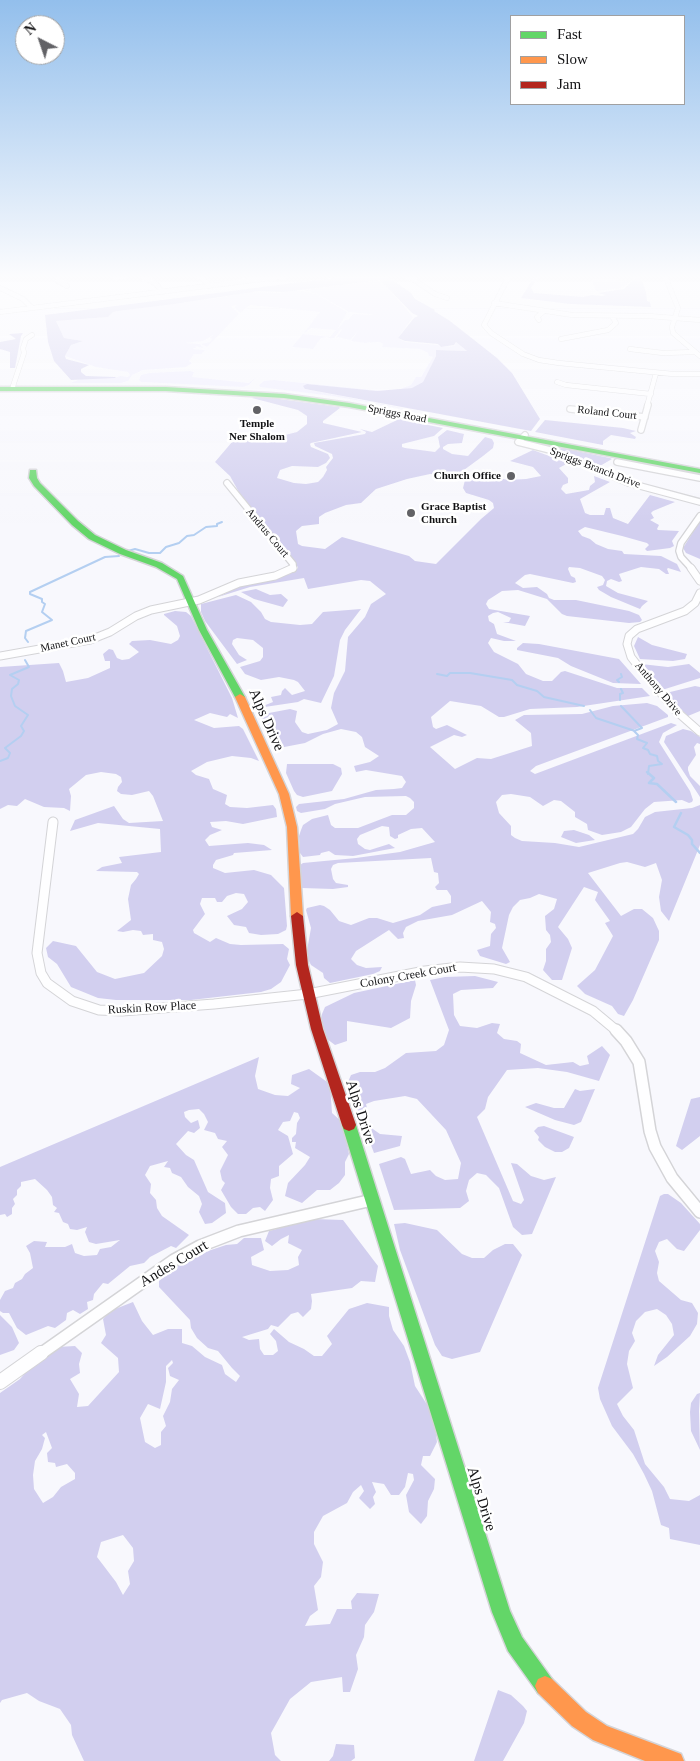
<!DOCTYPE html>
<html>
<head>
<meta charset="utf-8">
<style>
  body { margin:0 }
  #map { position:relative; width:700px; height:1761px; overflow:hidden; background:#f8f8fd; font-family:"Times New Roman",serif }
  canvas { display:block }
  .legend { position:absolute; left:510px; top:15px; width:175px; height:90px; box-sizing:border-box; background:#fff; border:1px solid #a0a0a1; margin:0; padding:6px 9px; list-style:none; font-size:15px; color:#121214 }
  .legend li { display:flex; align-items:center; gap:10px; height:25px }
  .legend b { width:25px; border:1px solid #a0a0a1 }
  .north { position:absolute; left:15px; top:15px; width:50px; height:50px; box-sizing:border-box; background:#fff; border:1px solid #a0a0a1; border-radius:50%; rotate:319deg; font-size:14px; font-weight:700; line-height:20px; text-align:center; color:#121214 }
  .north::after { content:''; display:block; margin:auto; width:18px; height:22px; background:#626266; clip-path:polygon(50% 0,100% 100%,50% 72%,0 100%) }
</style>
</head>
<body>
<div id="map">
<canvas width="700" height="1761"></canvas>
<ul class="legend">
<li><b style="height:6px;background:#63d668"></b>Fast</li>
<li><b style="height:6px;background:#ff974d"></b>Slow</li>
<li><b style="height:6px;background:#b3261e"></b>Jam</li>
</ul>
<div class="north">N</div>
</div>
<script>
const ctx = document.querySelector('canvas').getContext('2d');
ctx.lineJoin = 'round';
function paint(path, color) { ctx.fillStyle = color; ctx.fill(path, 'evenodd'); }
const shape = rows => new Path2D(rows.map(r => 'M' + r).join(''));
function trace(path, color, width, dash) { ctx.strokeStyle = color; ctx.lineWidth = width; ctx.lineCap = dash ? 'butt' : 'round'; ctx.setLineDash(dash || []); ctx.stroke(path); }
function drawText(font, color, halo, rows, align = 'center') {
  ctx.font = font + ' "Times New Roman",serif'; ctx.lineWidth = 5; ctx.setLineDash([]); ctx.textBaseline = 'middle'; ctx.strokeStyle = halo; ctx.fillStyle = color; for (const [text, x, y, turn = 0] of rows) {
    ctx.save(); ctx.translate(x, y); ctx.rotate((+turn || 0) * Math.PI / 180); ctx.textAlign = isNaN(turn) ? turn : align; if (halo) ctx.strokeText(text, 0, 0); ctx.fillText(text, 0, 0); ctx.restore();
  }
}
paint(shape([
  [592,279,609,279,629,282,621,288,596,291],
  [381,280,413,317,398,338,405,342,438,345,441,347,454,346,456,342,467,351,436,350,436,356,423,382,413,388,390,391,377,391,307,384,305,389,428,413,333,396,260,387,259,385,264,381,274,380,381,391,400,389,411,385,416,377,421,377,433,357,429,356,428,353,420,349,382,347,383,344,380,342,363,343,372,344,351,341,358,331,350,340,338,337,336,338,342,330,341,329,334,338,331,338,333,339,327,337,321,338,313,349,292,347,303,334,330,337,336,330,311,328,303,334,320,312,250,305,240,313,234,307,237,305,231,306,239,314,207,347,201,344,210,342,212,339,210,338,213,335,203,341,185,343,200,344,203,348,195,346,197,347,193,349,205,350,201,354,194,354,189,361,192,363,186,367,143,370,132,375,128,381,121,383,49,383,70,383,84,378,114,378,120,376,128,377,130,375,128,372,96,367,65,356,71,345,83,341,64,338,56,321,108,317,113,312,118,311,224,297,248,292,280,293,295,290,316,294,347,312,337,330,345,320,348,320,353,314,377,315,349,312,317,294,304,290],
  [190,371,194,372,192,377,249,383,256,377,249,385,243,387,141,382,139,380,141,375,149,373]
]), '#eeecfe');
paint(shape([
  [349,276,386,276,392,280,411,293,415,299,435,310,434,311,450,321,497,358,512,373,540,419,531,431,305,389,303,386,307,384,377,391,412,388,423,382,436,356,436,350,467,351,456,342,454,345,441,347,438,344,405,341,398,338,414,318,418,316,412,313,380,280,284,292,259,291,174,304,118,311,113,312,108,317,56,321,64,338,83,341,71,345,65,356,66,359,89,365,81,369,81,372,86,376,116,377,115,378,71,380,54,361,48,342,45,315],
  [535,276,538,276,531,288,534,293,583,297,592,295,602,296,606,295,598,293,624,289,635,279,632,276,640,276,646,292,647,301,650,302,651,307,570,304,521,298],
  [23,333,21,336,15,368,10,368,10,352,0,349,0,342,16,339,9,334],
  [257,396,339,407,340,408,323,421,323,423,362,432,311,443,310,444,311,447,328,454,330,458,326,463,318,467,292,466,280,470,277,478,294,483,306,484,318,482,323,477,327,470,326,467,333,458,332,454,315,446,314,443,365,434,366,432,360,429,372,432,395,421,393,416,424,422,423,424,443,428,434,436,402,444,402,447,405,448,435,452,440,447,438,437,447,430,464,434,462,443,448,444,443,447,443,449,452,454,468,456,485,437,492,439,494,443,493,448,483,456,464,470,453,475,430,474,407,479,376,489,361,503,346,505,325,513,319,517,319,524,302,526,296,531,298,544,302,546,325,549,342,537,409,556,415,561,436,564,481,519,494,508,493,503,489,500,466,493,463,488,465,480,476,473,508,480,526,479,541,476,533,467,510,461,533,450,568,463,559,468,568,478,568,483,563,485,561,489,566,494,589,490,590,486,595,482,594,476,610,482,580,499,585,513,590,515,604,515,606,508,610,508,613,518,628,524,650,495,675,502,653,511,651,513,654,518,650,520,659,525,657,529,658,530,679,531,672,541,674,546,670,548,647,551,645,549,649,545,647,543,622,536,585,527,578,531,582,536,590,539,596,544,608,549,622,551,624,554,661,556,677,564,681,572,668,568,667,569,669,574,666,574,659,569,641,567,619,574,622,581,619,582,611,579,607,581,606,586,618,593,648,601,642,606,640,609,611,597,599,590,597,587,603,585,605,580,602,576,580,568,569,567,568,569,571,576,575,578,576,582,573,583,530,574,525,575,515,583,523,588,537,587,547,594,549,598,554,600,576,600,629,611,639,615,642,620,640,622,629,623,567,616,562,614,547,599,518,590,502,591,488,600,486,604,489,609,530,616,525,626,503,622,509,622,511,618,498,612,493,613,488,616,489,621,494,624,497,634,516,641,504,641,491,638,488,643,494,652,518,664,526,674,543,681,552,681,561,672,565,671,617,688,642,688,650,696,577,707,530,709,504,717,499,717,481,706,450,701,431,717,433,727,436,729,447,725,467,735,462,737,454,735,430,747,455,769,477,758,491,759,532,746,531,733,515,720,524,715,582,714,613,706,647,703,657,706,668,715,668,717,536,766,530,771,535,774,671,723,677,725,663,733,659,742,690,791,693,800,692,802,689,803,682,800,654,802,645,809,631,827,621,832,602,835,588,830,587,824,575,817,575,812,561,801,554,800,543,806,530,797,511,794,502,795,496,802,499,813,511,826,511,835,515,838,522,841,555,843,579,847,633,834,638,829,645,817,655,812,692,808,700,805,700,845,669,921,661,911,659,897,662,880,656,863,645,867,627,862,620,863,588,873,621,916,634,909,642,909,653,918,659,931,659,940,633,1000,624,1016,618,1014,612,1006,585,994,577,986,595,970,613,936,605,923,610,921,595,900,598,892,584,887,558,927,568,939,572,948,562,980,552,980,543,970,546,961,546,949,551,942,550,935,546,930,545,916,554,909,557,899,539,894,530,898,520,900,513,907,509,915,502,948,510,962,506,964,480,956,477,950,490,946,491,934,496,928,495,924,490,922,491,912,482,901,452,915,418,921,406,927,403,933,404,938,398,939,389,930,356,951,351,959,357,965,366,968,382,967,380,971,373,974,330,983,324,978,323,973,311,965,308,959,308,945,311,928,306,910,307,908,320,905,324,906,330,910,339,921,351,925,369,918,377,918,393,923,420,915,432,907,451,903,451,896,447,890,437,890,435,887,439,883,438,873,434,872,431,858,338,863,333,865,331,869,333,879,336,883,348,885,348,887,333,889,302,888,300,865,303,863,356,858,400,852,435,842,422,828,411,829,398,835,398,838,395,839,390,836,389,827,382,826,360,835,357,839,358,844,365,849,370,850,389,844,395,848,353,856,335,855,329,851,321,853,320,855,303,857,300,853,299,836,301,830,303,825,312,819,328,815,331,825,335,828,358,828,392,815,406,815,414,808,414,802,410,798,406,796,365,797,335,804,325,809,301,813,297,811,296,807,299,804,344,799,376,790,394,789,402,788,406,782,402,776,366,770,356,772,354,766,370,762,379,756,365,747,362,737,356,732,341,729,323,734,305,743,279,748,270,742,263,726,261,719,269,713,290,709,297,711,295,722,302,732,308,734,327,730,338,724,331,708,334,693,345,671,348,637,365,617,371,604,386,594,370,581,361,580,308,589,304,578,250,587,218,597,249,582,290,574,298,568,295,561,246,505,230,476,215,462,232,442,284,438,285,435,297,432,307,424,307,416,298,410,252,398],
  [545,420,623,428,636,431,630,433,636,437,635,439,611,435,603,441,603,445,535,432],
  [562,448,610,458,612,459,600,466,601,469,562,452,559,449],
  [700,521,700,559,686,553,683,548],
  [256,589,270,595,281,594,288,600,283,607,254,599,241,592],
  [236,595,251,602,261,612,265,619,271,622,300,625,312,624,323,612,361,609,345,630,340,640,334,676,321,703,304,699,298,702,258,708,273,702,271,697,281,695,282,691,285,688,292,695,305,691,298,682,294,680,279,677,261,680,245,674,240,667,260,661,263,657,263,648,253,640,237,638,233,640,232,644,239,655,247,660,237,664,205,621,201,612,201,604],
  [175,611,186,612,191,616,232,698,238,718,230,714,227,717,210,713,194,720,214,728,239,726,243,729,259,761,251,758,232,756,207,762,191,771,196,775,209,779,213,789,227,795,225,804,230,807,247,808,273,805,276,809,277,817,243,824,226,821,210,822,212,827,222,830,210,835,205,840,209,846,248,843,264,845,272,850,234,853,233,855,216,860,213,865,213,868,225,873,254,870,271,875,284,888,287,926,286,930,278,934,261,935,249,933,246,927,234,925,227,916,242,909,248,902,244,894,236,893,227,896,222,902,217,902,215,898,202,898,200,904,205,914,193,930,194,933,210,942,216,938,230,944,241,945,283,944,289,949,287,959,290,965,281,982,271,989,261,992,191,1000,116,1000,98,998,71,987,57,964,48,957,46,948,53,941,76,946,97,972,115,979,144,973,162,956,164,949,162,942,153,940,153,934,143,935,141,931,133,930,123,932,117,931,131,920,128,899,131,885,136,879,139,874,137,872,96,871,102,867,122,863,119,857,161,852,160,829,98,823,70,831,75,820,114,806,123,819,129,823,163,821,153,796,149,791,132,795,121,794,117,791,118,787,122,782,121,777,116,774,101,772,86,775,69,789,71,796,70,811,64,808,44,807,25,799,17,806,8,805,0,809,0,667,59,663,63,671,66,682,88,678,110,668,110,661,105,661,103,654,109,649,113,650,117,658,122,660,129,659,139,652,129,644,132,641,150,640,171,644,178,640,180,636,177,626,164,615,164,614],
  [638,637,652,645,687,654,685,659,673,661,640,659,634,646],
  [523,643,539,644,619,659,641,684,613,683,571,666,558,658,517,650,517,648],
  [641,664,668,667,689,664,700,673,700,678,662,690],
  [695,686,700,687,700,711,688,716,670,699,666,693],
  [683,729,691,731,700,737,700,744,697,743,694,747,696,755,688,767,688,770,690,776,700,786,700,797,664,742,666,736],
  [287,764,333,764,341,768,342,774,332,791,303,797,297,795,294,791,286,773],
  [574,830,589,835,595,840,576,843,561,837,564,831],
  [475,976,498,982,493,988,461,990,453,994,454,1015,460,1026,477,1028,492,1023,500,1024,497,1033,504,1039,517,1041,521,1044,520,1053,546,1065,573,1062,580,1066,589,1064,587,1056,602,1046,610,1055,599,1081,567,1072,538,1068,507,1070,488,1097,485,1109,477,1117,513,1201,521,1204,524,1200,511,1163,517,1164,531,1176,544,1180,556,1177,532,1234,522,1235,513,1227,499,1188,486,1175,477,1173,469,1180,466,1191,469,1201,460,1208,394,1210,379,1164,401,1157,405,1159,411,1174,430,1170,436,1176,445,1180,458,1179,461,1163,446,1130,417,1099,405,1096,374,1101,366,1104,368,1112,362,1114,357,1110,348,1082,351,1075,360,1072,375,1072,385,1068,406,1053,436,1051,444,1045,449,1030,430,980,445,977],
  [415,980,416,985,411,1001,410,1018,391,1028,347,1021,347,1041,335,1045,327,1039,321,1022,322,1014,325,1007,354,993],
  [259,1057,255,1076,258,1089,275,1095,288,1096,300,1088,291,1084,292,1075,309,1069,330,1084,332,1113,342,1122,349,1154,345,1162,345,1175,339,1183,330,1190,317,1190,302,1203,285,1196,288,1183,305,1165,310,1157,295,1148,296,1142,292,1142,292,1138,296,1134,297,1123,300,1118,298,1113,294,1112,290,1121,283,1122,278,1130,288,1136,293,1154,279,1166,279,1176,271,1179,270,1188,273,1200,265,1211,260,1207,253,1208,246,1214,238,1214,231,1207,221,1190,225,1183,222,1180,220,1171,228,1155,222,1147,227,1141,218,1139,215,1133,204,1130,208,1122,204,1114,199,1109,189,1110,184,1112,185,1117,191,1123,198,1120,200,1128,194,1133,188,1131,176,1144,186,1155,194,1160,208,1192,225,1203,226,1213,212,1223,205,1224,199,1212,202,1204,199,1196,188,1187,181,1177,172,1173,170,1168,164,1167,168,1161,150,1166,145,1175,151,1184,150,1193,156,1200,157,1208,162,1216,189,1235,176,1248,171,1246,150,1257,144,1263,130,1266,108,1284,103,1283,94,1294,93,1300,87,1302,88,1309,80,1314,73,1310,67,1313,66,1320,55,1328,48,1326,26,1335,17,1328,9,1313,3,1313,0,1311,0,1300,5,1291,13,1288,15,1283,22,1279,25,1274,33,1268,30,1253,26,1246,34,1241,47,1242,45,1247,65,1247,72,1244,75,1253,84,1256,97,1255,100,1249,111,1247,120,1240,96,1244,89,1242,85,1232,87,1227,77,1230,70,1229,68,1224,63,1222,59,1213,54,1212,57,1208,53,1205,52,1197,47,1190,35,1179,21,1182,21,1186,17,1190,17,1195,13,1199,15,1204,12,1208,12,1214,7,1217,5,1214,0,1215,0,1167],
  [575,1089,580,1091,595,1089,581,1122,574,1125,555,1120,525,1107,536,1103,554,1108,564,1108],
  [700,1097,700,1136,682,1150,676,1146,691,1099],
  [544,1126,574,1137,569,1148,562,1152,555,1152,545,1147,538,1140,539,1137,534,1131,538,1127],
  [370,1127,380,1134,402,1136,400,1146,374,1153,368,1137,368,1129],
  [664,1194,668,1194,681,1203,700,1224,700,1230,684,1251,677,1249,667,1239,659,1242,655,1251,659,1262,657,1273,659,1281,681,1300,692,1303,698,1313,697,1324,690,1336,667,1357,654,1366,658,1355,674,1335,672,1324,666,1315,657,1309,645,1312,636,1321,632,1333,635,1341,629,1351,627,1364,633,1388,617,1404,623,1416,634,1430,645,1464,664,1487,670,1499,689,1501,700,1495,700,1545,670,1539,669,1528,661,1525,652,1491,644,1474,633,1454,612,1426,600,1399,598,1388,660,1196],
  [314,1219,343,1220,378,1266,375,1282,361,1281,352,1288,311,1294,312,1301,311,1309,303,1317,298,1312,291,1314,278,1327,271,1325,268,1329,242,1337,249,1340,259,1339,260,1349,264,1355,273,1355,278,1351,276,1341,270,1334,274,1329,289,1342,304,1349,314,1356,322,1356,332,1344,327,1336,349,1309,367,1303,389,1307,389,1316,393,1330,404,1346,410,1362,415,1386,428,1406,435,1427,437,1442,430,1456,423,1456,421,1465,435,1479,434,1489,428,1501,427,1516,421,1524,409,1512,406,1495,414,1480,413,1474,408,1473,405,1487,399,1495,391,1495,384,1484,372,1482,376,1492,373,1497,375,1504,370,1509,359,1498,364,1491,361,1485,353,1492,347,1503,323,1516,314,1532,314,1544,323,1562,321,1577,314,1586,318,1610,310,1616,305,1626,330,1624,337,1609,352,1609,351,1601,357,1593,379,1594,374,1612,365,1625,364,1637,356,1655,358,1669,350,1692,343,1692,342,1677,311,1682,290,1699,271,1733,275,1755,281,1761,84,1761,72,1735,71,1725,60,1709,39,1701,27,1693,2,1700,0,1703,0,1393,20,1379,34,1363,57,1347,75,1346,82,1353,79,1364,80,1373,70,1379,79,1394,77,1407,88,1406,119,1372,118,1358,101,1343,106,1335,103,1319,110,1311,133,1302,142,1321,153,1335,168,1329,182,1329,182,1343,192,1346,205,1357,222,1365,225,1374,236,1382,240,1376,232,1368,218,1351,208,1348,197,1338,191,1328,190,1320,159,1287,159,1279,177,1266,205,1252,226,1245,237,1244,244,1238,261,1238,264,1250,251,1257,252,1265,270,1271,288,1270,299,1265,298,1257,302,1250,288,1243,289,1235,281,1239,272,1246,265,1241,269,1231],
  [172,1360,173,1363,168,1368,170,1376,179,1380,172,1389,170,1402,163,1416,166,1426,161,1432,161,1445,155,1448,145,1442,140,1418,148,1404,160,1409,166,1382,166,1366],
  [46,1432,52,1448,47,1453,48,1462,55,1463,56,1467,67,1464,75,1473,75,1479,61,1487,53,1497,43,1503,34,1489,33,1475,35,1461,42,1449,45,1438,42,1435],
  [123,1535,133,1548,134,1561,128,1571,130,1584,123,1595,116,1582,97,1557,101,1542],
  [405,1223,437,1230,462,1254,472,1258,484,1258,493,1250,505,1244,513,1244,522,1255,480,1352,452,1359,442,1356,435,1345,400,1250,394,1224],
  [0,1315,12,1327,19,1343,14,1350,0,1355],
  [700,1393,699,1411,700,1450,691,1431,690,1412,691,1403,697,1394],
  [498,1690,511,1695,523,1706,527,1711,524,1723,503,1761,474,1761],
  [336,1744,354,1745,355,1758,351,1761,329,1761,333,1756]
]), '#d2cfef');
trace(shape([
  [128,551,135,549,149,553,160,553,166,547,179,543,187,536,194,535,206,527,217,526,217,524,222,522],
  [28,642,25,638,26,631,52,620,42,612,45,604,42,602,42,599,30,594,30,592,105,557,119,556],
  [437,674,447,676,450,673,470,673,512,680,517,685,537,691,544,697,584,706],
  [619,682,617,680,622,677,621,674],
  [620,700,620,694,623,693,621,689],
  [621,706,642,728,634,731,638,735,637,739,647,743,643,748,648,750,650,754,657,756,658,761,662,764,649,766,648,774],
  [590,710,596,718,635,731],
  [0,761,8,758,10,753,5,748,21,736,24,731,21,726,28,715,15,706,11,696,12,689,18,684,19,680,10,675,29,667,25,660]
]), '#b4cff1', 2);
trace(shape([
  [647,772,654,778,649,783,657,784,676,802],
  [681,813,674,827,688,835,692,840,692,844,700,853]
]), '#b4cff1', 2.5);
const streetFar5 = shape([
  [58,276,58,281,67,286],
  [141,276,156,284,162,292],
  [200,276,209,286],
  [408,276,435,294,447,298],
  [509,276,484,325,491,333,523,354,539,360,559,363,673,374,700,374],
  [665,276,678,308,672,327,673,333,700,356],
  [115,278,123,276],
  [0,288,23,299,32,308],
  [494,303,572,315,649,316,700,320],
  [0,312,286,276],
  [539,320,537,317,544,311],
  [561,339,608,330,616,323,612,316],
  [630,349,663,353,695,352],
  [557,382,566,385,651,394],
  [13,386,24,353,23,348,26,339,32,335],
  [647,406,656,373]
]);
const streetFar4 = shape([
  [570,409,645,417],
  [641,430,648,405],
  [525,435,518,442,550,450,629,483,700,502],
  [617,462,700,478],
  [227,483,293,564,293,569],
  [692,569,681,557,679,551,681,543,700,516]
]);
const streetFar3 = shape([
  [691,568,700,581],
  [700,593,695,603,685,611,637,629,629,636,627,644,631,657,638,666,675,710,700,732],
  [0,656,90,640,110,632,136,616,151,610,199,600,239,583,275,576,293,568]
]);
const streetFar2 = shape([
  [53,822,37,953,41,973,47,983,72,1001,99,1010,122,1011,214,1004,308,994,425,971,460,967,494,969,526,977,593,1011,617,1031]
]);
const streetFar1 = shape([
  [616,1030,626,1041,639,1062,650,1131,655,1147,672,1178,700,1212],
  [39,1355,174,1260,200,1246,239,1231,372,1200]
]);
const street = shape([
  [0,1382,41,1353]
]);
const fast = shape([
  [0,387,166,387,284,394,349,403,700,469,700,473,349,407,284,398,166,391,0,391,0,387],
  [30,470,36,470,37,478,40,483,78,521,95,535,126,550,162,563,183,576,207,630,245,697,243,699,240,700,235,697,199,630,177,579,156,567,120,554,89,539,72,525,34,486,29,478,30,470],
  [349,1119,354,1121,356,1125,510,1611,522,1637,552,1679,555,1686,552,1693,545,1696,538,1693,508,1651,492,1612,342,1125,344,1121,349,1119]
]);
const slow = shape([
  [240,694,245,697,289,794,297,827,303,916,297,920,291,916,287,827,279,794,235,697,240,694],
  [545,1676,552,1679,586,1712,607,1726,681,1754,684,1761,645,1761,593,1740,572,1726,538,1693,535,1686,538,1679,545,1676]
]);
const jam = shape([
  [297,912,303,916,308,965,323,1029,356,1125,354,1129,349,1131,344,1129,342,1125,311,1029,296,965,291,916,297,912]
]);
trace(streetFar5, '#d4d4d7', 5.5);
trace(streetFar4, '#d4d4d7', 8);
trace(streetFar3, '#d4d4d7', 9);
trace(streetFar2, '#d4d4d7', 11);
trace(streetFar1, '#d4d4d7', 14);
trace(street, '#d4d4d7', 16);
trace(fast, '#d4d4d7', 3);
trace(slow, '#d4d4d7', 3);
trace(jam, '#d4d4d7', 3);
trace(streetFar5, '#fefeff', 4.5);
trace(streetFar4, '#fefeff', 5.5);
trace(streetFar3, '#fefeff', 7);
trace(streetFar2, '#fefeff', 9);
trace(streetFar1, '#fefeff', 11);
trace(street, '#fefeff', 14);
paint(fast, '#63d668');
paint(slow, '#ff974d');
paint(jam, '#b3261e');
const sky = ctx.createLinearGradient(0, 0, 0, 523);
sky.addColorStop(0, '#93bfec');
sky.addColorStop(0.53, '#fcfcfe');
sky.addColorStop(1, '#fcfcfe00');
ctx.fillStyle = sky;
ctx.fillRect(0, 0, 700, 523);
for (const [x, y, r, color] of [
  [257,410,5,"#626266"],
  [511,476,5,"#626266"],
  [411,513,5,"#626266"]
]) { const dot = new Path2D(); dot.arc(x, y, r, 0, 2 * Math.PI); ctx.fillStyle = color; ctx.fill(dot); trace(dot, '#fff', 2); }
drawText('11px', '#121214', '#fff', [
  ["Roland Court",607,413,6],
  ["Spriggs Road",397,414,11],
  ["Spriggs Branch Drive",595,468,21],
  ["Andrus Court",267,533,50],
  ["Manet Court",68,643,-12],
  ["Anthony Drive",658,689,50]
]);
drawText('bold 11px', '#121214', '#fff', [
  ["Temple",257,424],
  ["Ner Shalom",257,437],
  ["Church Office",501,476,"right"],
  ["Grace Baptist",421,507,"left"],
  ["Church",421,520,"left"]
]);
drawText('12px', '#121214', '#fff', [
  ["Colony Creek Court",408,976,-10],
  ["Ruskin Row Place",152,1008,-3]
]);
drawText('15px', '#121214', '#fff', [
  ["Alps Drive",266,720,66],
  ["Alps Drive",360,1112,72],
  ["Andes Court",174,1264,-31],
  ["Alps Drive",481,1499,73]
]);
</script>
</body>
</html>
